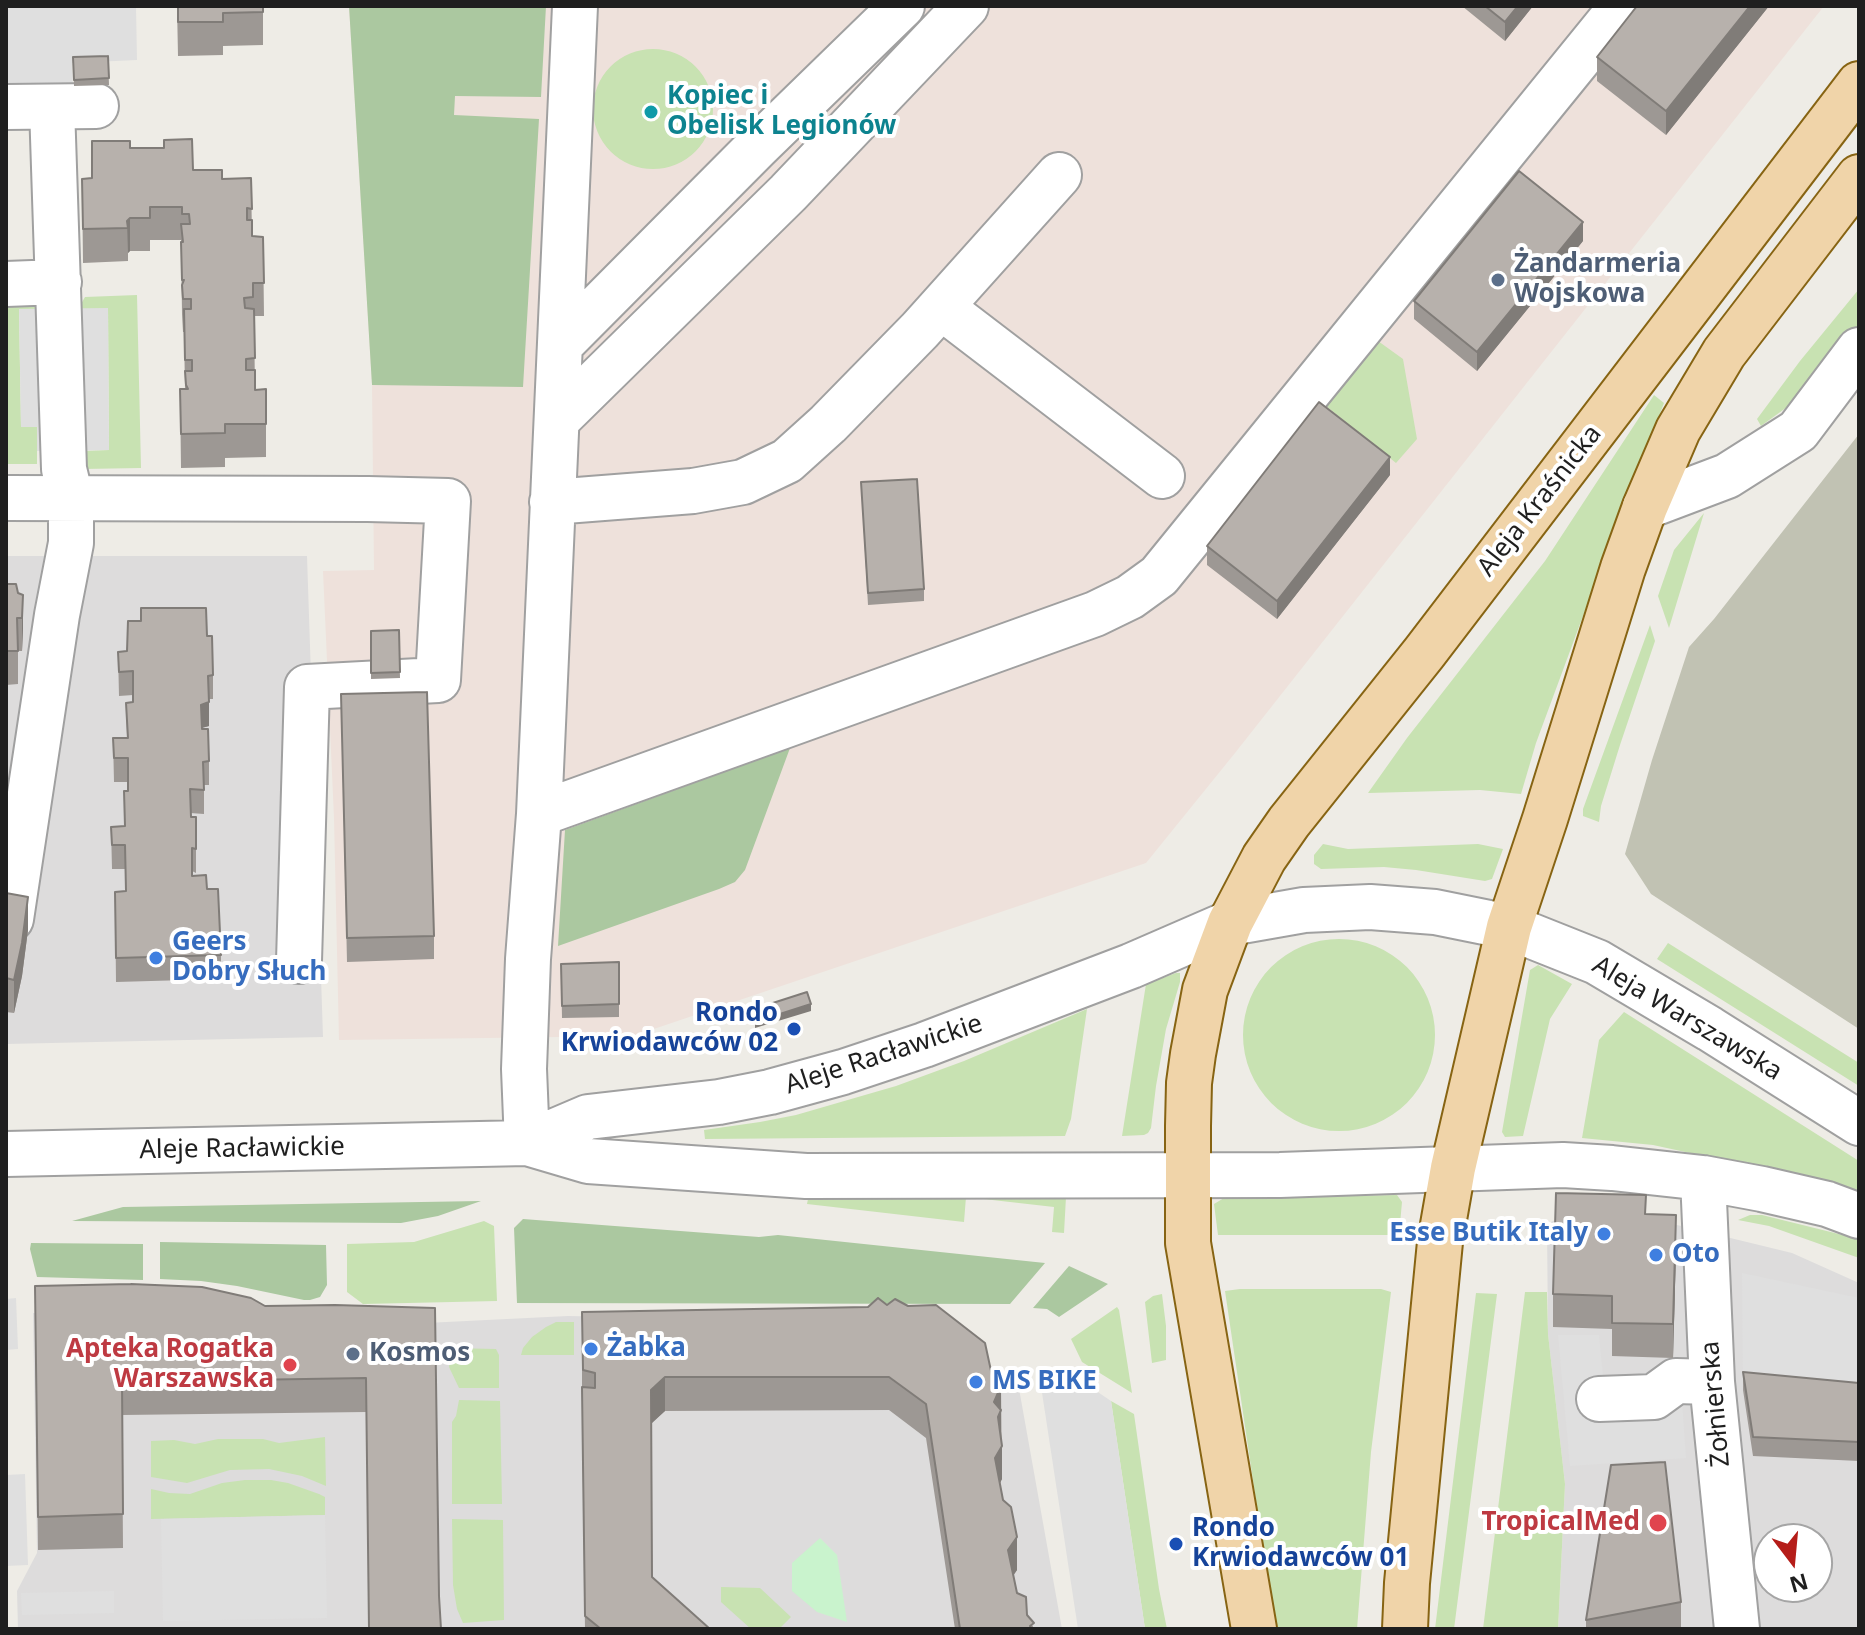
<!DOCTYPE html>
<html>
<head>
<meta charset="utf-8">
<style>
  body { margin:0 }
  #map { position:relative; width:1865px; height:1635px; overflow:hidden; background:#eeece6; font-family:"Noto Sans",sans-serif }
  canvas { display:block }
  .frame { position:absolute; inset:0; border:8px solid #1f1f1f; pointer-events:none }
  .north { position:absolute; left:1753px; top:1523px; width:80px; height:80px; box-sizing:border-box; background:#fff; border:2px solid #a5a5a5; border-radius:50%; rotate:164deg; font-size:22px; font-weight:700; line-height:32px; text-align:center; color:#1f1f1f }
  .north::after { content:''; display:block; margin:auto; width:28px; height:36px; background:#b51d19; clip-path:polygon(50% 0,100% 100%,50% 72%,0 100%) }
</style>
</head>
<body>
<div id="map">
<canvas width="1865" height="1635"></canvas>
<div class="frame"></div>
<div class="north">N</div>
</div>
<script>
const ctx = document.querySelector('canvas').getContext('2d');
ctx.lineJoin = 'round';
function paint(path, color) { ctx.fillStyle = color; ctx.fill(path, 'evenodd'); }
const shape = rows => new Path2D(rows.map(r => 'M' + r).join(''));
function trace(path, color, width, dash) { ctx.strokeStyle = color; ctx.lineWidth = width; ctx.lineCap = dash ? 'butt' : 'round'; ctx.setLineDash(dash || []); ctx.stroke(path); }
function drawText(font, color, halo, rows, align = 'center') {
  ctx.font = font + ' "Noto Sans",sans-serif'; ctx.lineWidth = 8; ctx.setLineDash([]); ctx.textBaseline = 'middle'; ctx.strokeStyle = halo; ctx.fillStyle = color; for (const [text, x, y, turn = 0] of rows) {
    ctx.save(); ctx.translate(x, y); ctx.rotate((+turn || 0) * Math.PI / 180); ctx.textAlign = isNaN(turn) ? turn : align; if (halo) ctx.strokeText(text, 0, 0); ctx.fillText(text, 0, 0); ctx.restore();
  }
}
paint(shape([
  [6,556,307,556,323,1037,6,1044],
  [1559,1218,1677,1225,1792,1253,1859,1283,1859,1629,1558,1629,1565,1484,1548,1334,1547,1224],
  [1769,1539,1817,1539,1817,1587,1769,1587],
  [190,1310,304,1329,568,1316,921,1323,1018,1383,1062,1629,18,1629,17,1591,37,1553,33,1313]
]), '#dddcdc');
paint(shape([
  [349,6,1824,6,1235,753,1146,863,633,1036,339,1040,334,818,323,571,374,570,372,385]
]), '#eee1db');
paint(shape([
  [1859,434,1859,1029,1651,894,1625,854,1652,760,1689,647,1714,619]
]), '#c1c2b3');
paint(shape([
  '593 109a60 60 0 1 1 120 0a60 60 0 1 1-120 0Z',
  [1859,289,1859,326,1820,375,1794,402,1761,426,1757,419,1800,361],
  [137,295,141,468,83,469,82,451,109,450,108,309,78,309,85,297],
  [40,297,47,309,19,310,21,426,37,427,37,464,6,464,6,298],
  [1378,341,1403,359,1417,439,1396,463,1326,406],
  [1654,395,1664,403,1597,578,1536,743,1521,794,1480,790,1368,793,1407,738,1545,561],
  [1704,513,1669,628,1658,596,1674,550],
  [1650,625,1655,641,1620,745,1601,806,1599,822,1583,816,1583,809],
  [1323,844,1348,849,1478,844,1503,849,1492,879,1485,881,1416,870,1384,867,1321,869,1314,864,1314,855],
  '1243 1035a96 96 0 1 1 192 0a96 96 0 1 1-192 0Z',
  [1668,943,1859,1063,1859,1086,1657,959],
  [1538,965,1572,984,1550,1019,1523,1136,1505,1137,1502,1132,1530,970],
  [1176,973,1180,973,1180,982,1166,1029,1156,1086,1151,1128,1148,1133,1144,1135,1122,1136,1146,984],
  [1087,1009,1071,1119,1065,1136,705,1139,704,1130,760,1122,796,1115,896,1086,964,1061],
  [1624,1012,1859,1161,1859,1194,1764,1169,1653,1145,1582,1138,1599,1040],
  [1397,1195,1402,1202,1399,1235,1218,1235,1214,1204,1224,1198],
  [966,1197,964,1222,807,1204,808,1199,966,1197,1066,1197,1064,1233,1052,1232,1054,1207],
  [1750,1215,1762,1215,1859,1239,1859,1258,1769,1226,1738,1220],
  [484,1221,494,1226,497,1301,363,1304,347,1292,347,1244,414,1242],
  [1240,1289,1381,1289,1391,1292,1371,1452,1357,1629,1275,1629,1225,1291],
  [1525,1292,1547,1292,1548,1334,1565,1484,1558,1629,1483,1629],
  [1476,1293,1497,1294,1454,1629,1435,1629],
  [1162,1294,1166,1326,1166,1360,1152,1363,1145,1302,1153,1296],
  [1117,1307,1119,1310,1132,1393,1082,1362,1071,1339],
  [556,1322,574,1322,574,1355,521,1355,523,1348,532,1337,546,1327],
  [450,1348,496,1349,499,1355,499,1388,459,1388,449,1367],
  [459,1400,500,1401,502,1504,452,1504,452,1422,456,1416],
  [1111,1401,1134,1414,1159,1589,1167,1629,1145,1629],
  [325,1437,326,1486,302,1476,269,1469,230,1470,187,1483,151,1477,151,1441,174,1440,195,1444,218,1439,263,1439,279,1443],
  [245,1480,271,1480,288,1483,319,1494,325,1497,325,1515,151,1519,151,1489,169,1493,190,1494,222,1483],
  [452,1519,503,1520,504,1620,463,1623,457,1609,453,1585],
  [721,1587,760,1588,791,1617,779,1629,751,1629,721,1602]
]), '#c8e2b2');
paint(shape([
  [349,6,546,6,541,97,455,96,454,115,539,119,523,387,372,385],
  [790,748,745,870,735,882,719,889,558,946,565,830],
  [481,1201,438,1216,401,1223,72,1221,123,1207],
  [523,1219,759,1237,778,1235,1045,1263,1010,1304,517,1303,514,1228],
  [160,1242,326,1245,327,1285,320,1297,310,1300,304,1300,237,1286,201,1281,160,1279],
  [31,1243,143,1244,143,1280,37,1277,30,1249],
  [1069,1266,1108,1284,1059,1317,1047,1309,1033,1308]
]), '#abc8a0');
paint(shape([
  [820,1538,837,1555,847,1622,817,1612,792,1591,792,1563]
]), '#c9f3cd');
paint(shape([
  [6,6,136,6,137,60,72,63,73,92,6,94],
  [108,308,109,450,37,451,37,427,21,427,19,309],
  [1742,1273,1859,1298,1859,1402,1743,1390],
  [16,1298,18,1349,6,1350,6,1299],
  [1558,1335,1599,1335,1603,1376,1680,1372,1686,1458,1570,1466],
  [1080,1380,1111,1401,1145,1629,1078,1629,1041,1386],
  [25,1474,28,1565,6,1566,6,1475],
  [325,1515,327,1618,163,1621,161,1519],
  [114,1591,114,1613,22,1615,21,1593]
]), '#dfdfdf');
const minor = shape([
  [575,6,539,814,1095,614,1130,597,1159,576,1622,6],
  [6,107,96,106],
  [6,284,59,282],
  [941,307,1162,476],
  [560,345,757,147,902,6],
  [557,420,788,193,966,6],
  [6,498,368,499,448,501,438,680,307,687,299,961],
  [552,502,693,491,743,482,787,461,828,424,920,330,1059,175],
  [1645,507,1727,476,1798,431,1859,350],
  [11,919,57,615,71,543,71,498,64,469,52,107],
  [527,1143,588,1117,719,1102,770,1092,843,1072,924,1045,1131,966,1230,923,1304,910,1370,907,1435,912,1509,927,1597,962,1710,1029,1859,1123],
  [527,1143,524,1069,528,959,539,814],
  [6,1154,527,1143,588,1161,806,1176,1280,1175,1563,1165,1612,1168,1703,1178,1762,1189,1827,1204,1859,1216],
  [1703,1178,1712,1382,1737,1629],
  [1599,1399,1654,1397,1676,1381,1712,1382]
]);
const major = shape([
  [1254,1629,1188,1243,1188,1126,1189,1083,1193,1054,1205,990,1230,923,1264,858,1289,822,1424,653,1859,84],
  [1405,1629,1407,1583,1440,1242,1453,1168,1509,927,1545,819,1623,568,1645,507,1678,430,1724,353,1859,177]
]);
trace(minor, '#a0a0a0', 48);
trace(major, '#876413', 48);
trace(minor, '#fff', 44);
trace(major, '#f0d4a9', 44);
paint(shape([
  [177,6,263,6,263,45,223,46,223,55,178,56],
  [1462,6,1533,6,1505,41],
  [1637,6,1769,6,1666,135,1597,81,1597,57],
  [108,56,109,85,74,86,73,57],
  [130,148,222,179,251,178,252,236,263,237,264,316,254,316,255,390,266,389,266,457,225,458,225,467,181,468,180,389,185,389,184,332,183,332,182,314,181,240,150,240,150,251,130,251,128,253,128,261,83,263,82,179,92,178],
  [1583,241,1477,371,1414,319,1414,301],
  [1390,475,1277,619,1207,565,1207,546],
  [861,482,924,589,924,601,868,605],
  [6,584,18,593,23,595,23,628,22,651,18,651,18,684,6,685],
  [399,630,400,678,371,679,371,631],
  [207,636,213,675,213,699,209,699,209,726,202,728,209,761,209,785,204,785,204,814,190,813,191,817,196,817,196,873,192,871,192,876,207,889,221,955,221,979,116,982,115,892,126,891,125,869,112,869,111,827,124,826,128,782,114,782,113,738,127,738,126,703,133,702,133,695,119,696,118,652,127,651],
  [341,694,434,936,434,959,347,962],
  [6,893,28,930,22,976,14,1013,6,1012],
  [619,962,619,1017,562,1018,561,964],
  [1646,1214,1676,1248,1673,1358,1612,1356,1612,1329,1553,1327,1553,1294],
  [265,1306,435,1308,366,1412,122,1415,123,1548,38,1550,35,1319],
  [582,1312,993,1380,1001,1386,1002,1479,1000,1483,1017,1570,1013,1576,1017,1593,1034,1629,955,1629,926,1438,889,1410,665,1411,651,1423,652,1577,710,1629,585,1629,582,1420],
  [1743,1372,1859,1383,1859,1461,1753,1456,1743,1390],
  [1681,1602,1681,1629,1586,1629,1586,1620]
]), '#9d9894');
paint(shape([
  [1518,6,1533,6,1505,41,1505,22],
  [1750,6,1769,6,1666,135,1666,111],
  [130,218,130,251,128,253,127,221],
  [1583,222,1583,241,1477,371,1477,352],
  [1390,457,1390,475,1277,619,1277,601],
  [23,595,23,628,22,651,22,618],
  [209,702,209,726,201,728,201,705],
  [28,897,28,930,22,976,14,1013,14,980],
  [811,1004,811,1011,755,1028,755,1022],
  [1676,1215,1676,1248,1673,1358,1673,1324],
  [665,1377,665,1411,651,1424,651,1390],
  [1001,1386,1001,1444,994,1402],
  [1002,1446,1002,1479,995,1492,995,1458],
  [1017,1537,1017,1570,1008,1583,1008,1550]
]), '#807c78');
const building = shape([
  [178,6,263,6,263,12,223,13,223,22,178,22,178,6],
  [1485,6,1518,6,1505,22,1485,6],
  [1637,6,1750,6,1666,111,1597,57,1637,6],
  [108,56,109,78,74,80,73,57,108,56],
  [192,139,193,170,222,170,222,179,251,178,252,209,247,208,247,220,252,220,252,236,263,237,264,283,253,283,253,297,244,298,245,308,254,309,255,358,246,359,246,370,255,370,255,390,266,389,266,424,225,424,225,433,181,434,180,389,188,389,186,385,185,371,192,371,192,360,185,360,184,309,191,309,191,299,183,299,182,285,184,280,182,280,181,242,183,242,181,224,190,224,189,214,182,214,182,207,150,207,150,218,130,218,127,221,128,228,83,229,82,179,92,178,92,141,130,141,130,148,164,148,164,140,192,139],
  [1519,171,1583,222,1477,352,1414,301,1519,171],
  [1319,402,1390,457,1277,601,1207,546,1319,402],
  [917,479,924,589,868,593,861,482,917,479],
  [6,584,16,584,18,593,23,595,22,618,17,618,18,651,6,651,6,584],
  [141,608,206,608,207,636,212,636,213,675,208,676,209,702,201,705,202,729,208,729,209,761,203,762,204,790,190,789,191,817,196,817,196,849,192,848,192,876,206,875,207,889,218,889,221,955,116,958,115,892,126,891,125,845,112,845,111,827,125,826,124,791,128,791,128,758,114,758,113,738,128,738,126,703,133,702,133,671,119,672,118,652,127,651,128,621,141,621,141,608],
  [399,630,400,672,371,673,371,631,399,630],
  [427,692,434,936,347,938,341,694,427,692],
  [6,893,28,897,22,943,14,980,6,978,6,893],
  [619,962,619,1004,562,1006,561,964,619,962],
  [807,992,811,1004,755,1022,751,1010,807,992],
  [1556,1193,1646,1195,1645,1214,1676,1215,1673,1324,1612,1323,1612,1296,1553,1294,1556,1193],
  [131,1284,202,1287,251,1298,265,1306,335,1305,435,1308,439,1596,441,1629,369,1629,366,1378,122,1382,123,1514,38,1517,35,1286,131,1284],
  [878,1298,887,1305,895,1299,908,1306,936,1305,985,1343,993,1380,1001,1386,994,1402,1001,1410,998,1417,1002,1446,995,1458,1003,1500,1011,1507,1017,1537,1008,1550,1017,1593,1026,1597,1027,1615,1034,1623,1030,1626,1031,1629,960,1629,926,1404,889,1377,665,1377,651,1390,652,1577,710,1629,601,1629,585,1616,582,1387,595,1388,595,1373,583,1370,582,1312,868,1307,878,1298],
  [1743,1372,1859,1383,1859,1442,1753,1437,1743,1372],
  [1665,1462,1681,1602,1586,1620,1611,1465,1665,1462]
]);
paint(building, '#b7b1ac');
trace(building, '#807c78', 2);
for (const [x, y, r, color] of [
  [651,112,8,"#0f9aa8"],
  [1498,280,8,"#5c6f8a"],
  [156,958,8,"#3f7fe0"],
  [794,1029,8,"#1a4fb4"],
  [1604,1234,8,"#3f7fe0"],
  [1656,1255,8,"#3f7fe0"],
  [591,1349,8,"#3f7fe0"],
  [353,1354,8,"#5c6f8a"],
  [290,1365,8,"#e0444e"],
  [976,1382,8,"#3f7fe0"],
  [1658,1523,10,"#e0444e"],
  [1176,1544,8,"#1a4fb4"]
]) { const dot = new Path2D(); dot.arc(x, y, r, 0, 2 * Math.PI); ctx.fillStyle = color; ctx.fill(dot); trace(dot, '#fff', 3); }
drawText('bold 26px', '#0d838f', '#fff', [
  ["Kopiec i",667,97],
  ["Obelisk Legionów",667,127]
], 'left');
drawText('bold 26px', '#4e5e75', '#fff', [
  ["Żandarmeria",1514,265],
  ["Wojskowa",1514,295],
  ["Kosmos",369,1354]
], 'left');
drawText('26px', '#1f1f1f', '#fff', [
  ["Aleja Kraśnicka",1540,501,-52],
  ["Aleja Warszawska",1687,1019,31],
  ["Aleje Racławickie",884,1055,-18],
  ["Aleje Racławickie",242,1149,-1],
  ["Żołnierska",1716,1404,-95]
]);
drawText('bold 26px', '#366cbe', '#fff', [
  ["Geers",172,943],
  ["Dobry Słuch",172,973],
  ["Esse Butik Italy",1588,1234,"right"],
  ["Oto",1672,1255],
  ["Żabka",607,1349],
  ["MS BIKE",992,1382]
], 'left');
drawText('bold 26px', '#164399', '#fff', [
  ["Rondo",778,1014],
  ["Krwiodawców 02",778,1044],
  ["Rondo",1192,1529,"left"],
  ["Krwiodawców 01",1192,1559,"left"]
], 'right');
drawText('bold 26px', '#be3a42', '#fff', [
  ["Apteka Rogatka",274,1350],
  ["Warszawska",274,1380],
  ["TropicalMed",1640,1523]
], 'right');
</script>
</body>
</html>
